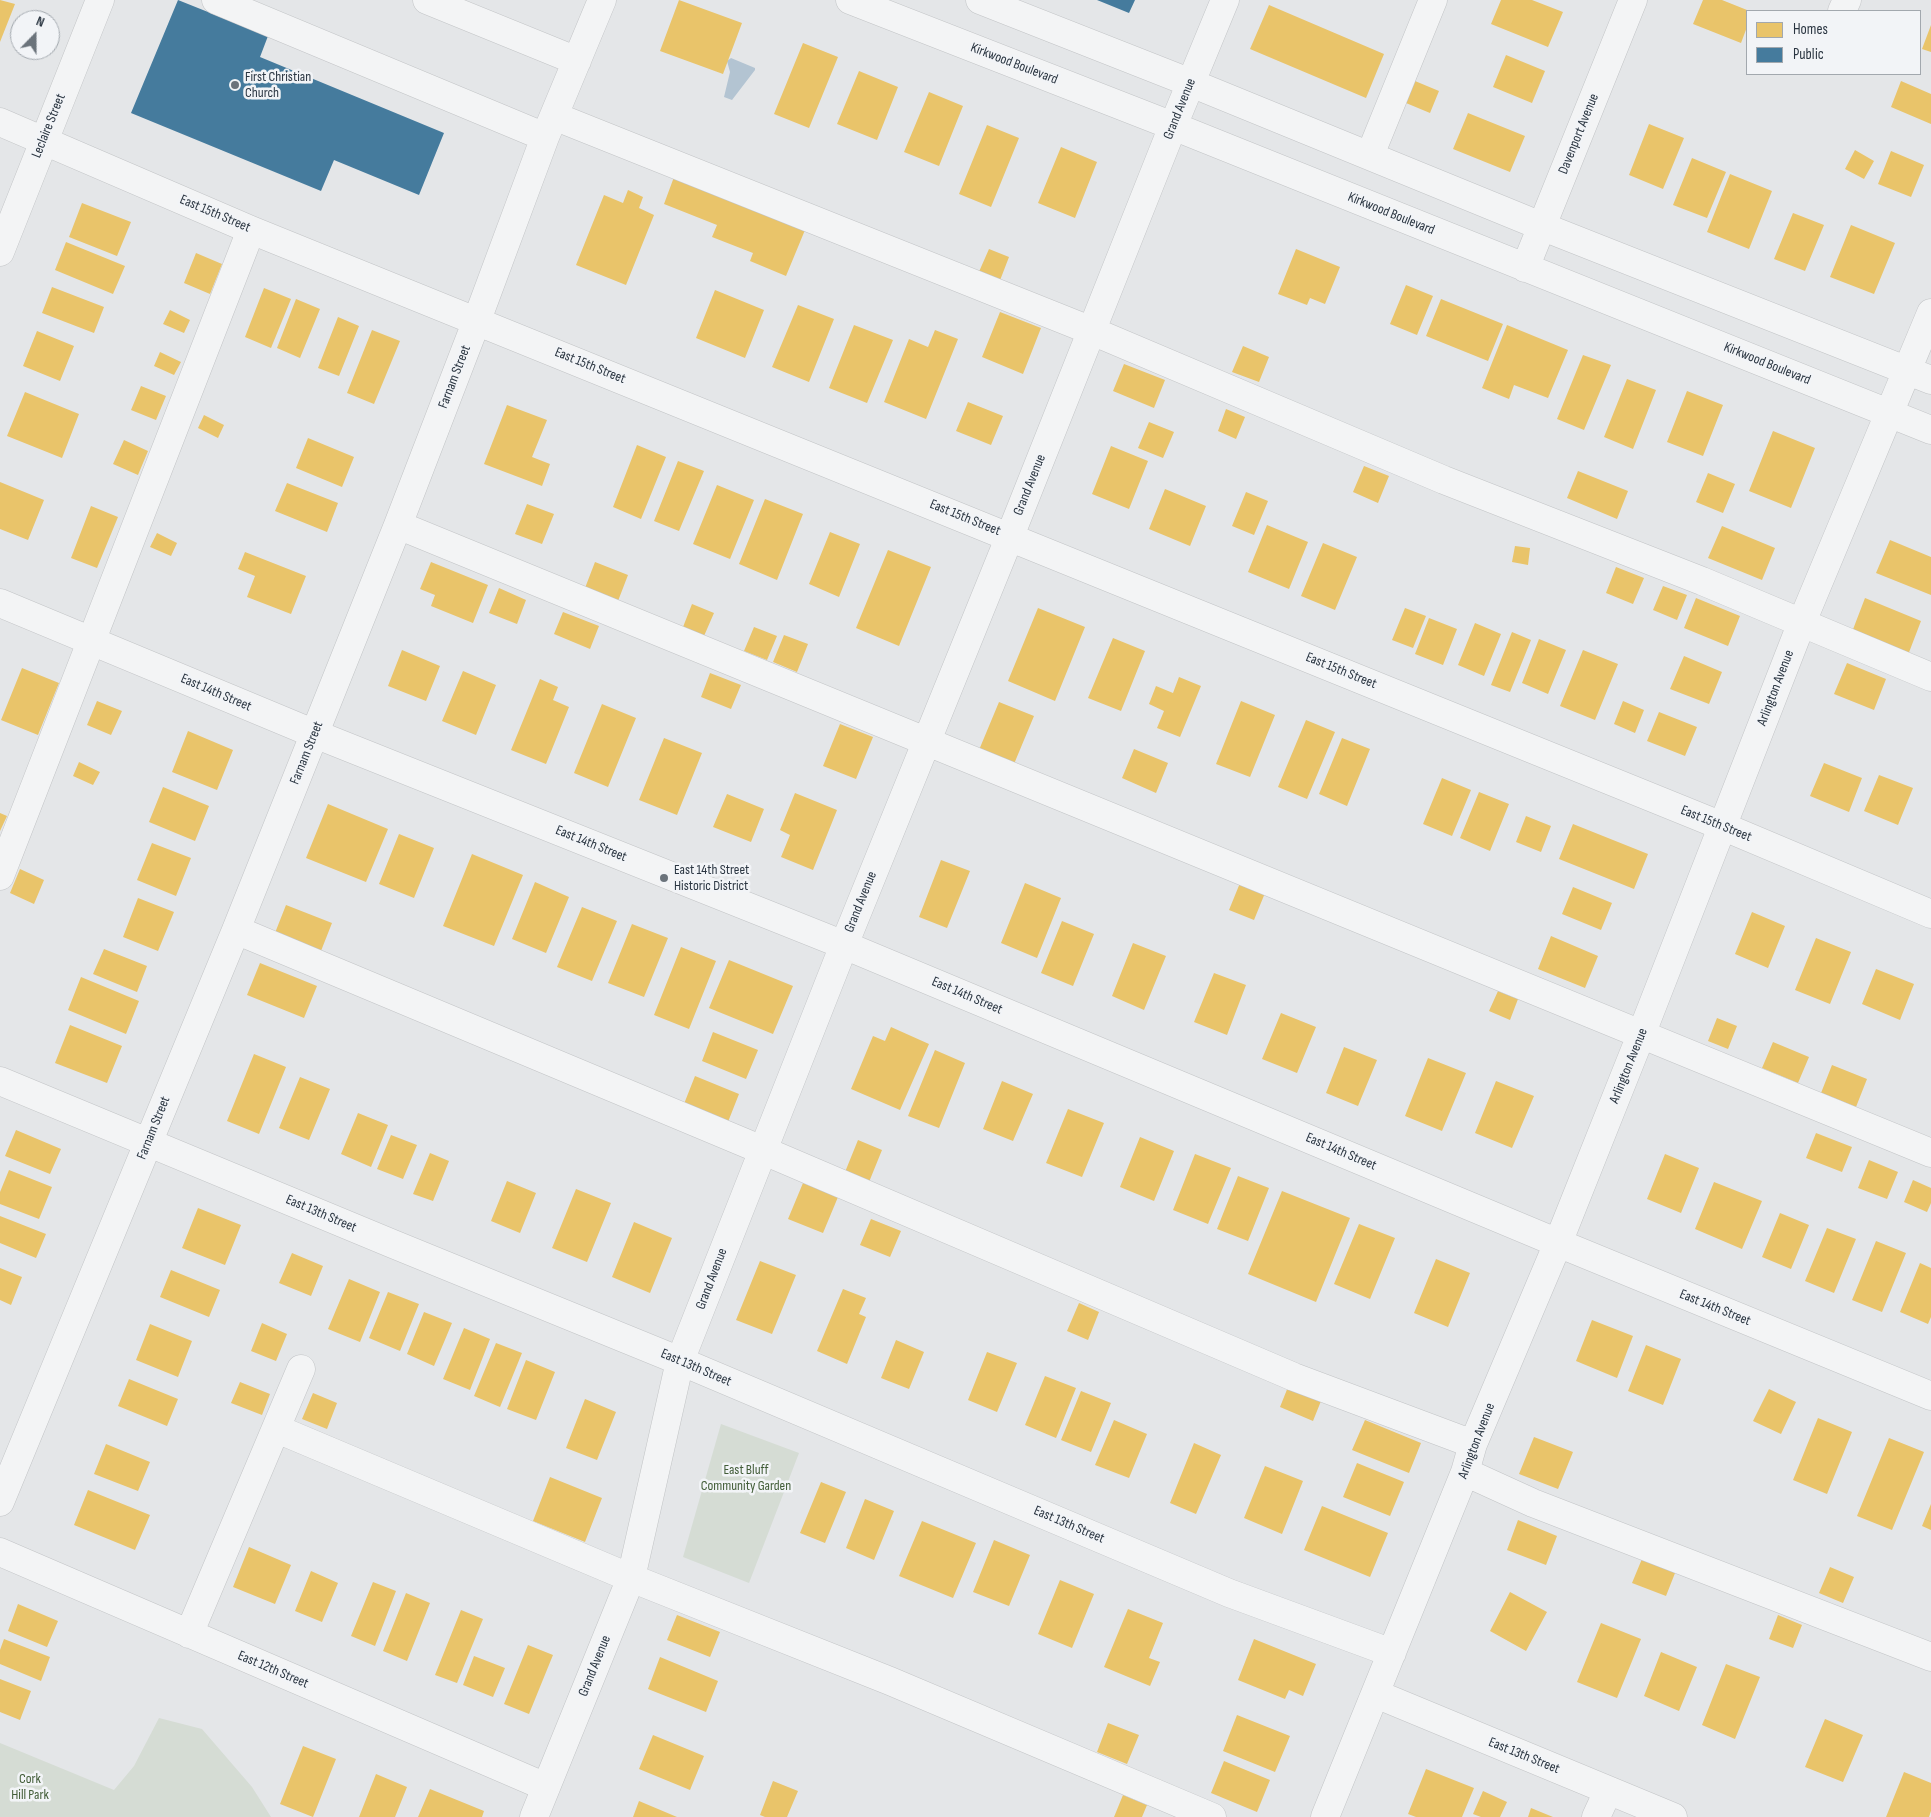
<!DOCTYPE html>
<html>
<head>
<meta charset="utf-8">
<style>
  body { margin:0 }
  #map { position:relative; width:1931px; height:1817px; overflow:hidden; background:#e4e6e8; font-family:"Sofia Sans Condensed",sans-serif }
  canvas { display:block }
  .legend { position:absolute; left:1746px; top:10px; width:175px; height:65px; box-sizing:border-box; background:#f2f4f7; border:1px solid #a2a8ae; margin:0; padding:6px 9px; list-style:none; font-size:15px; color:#2a3541 }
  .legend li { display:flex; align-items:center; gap:10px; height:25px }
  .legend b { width:25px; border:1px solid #a2a8ae }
  .north { position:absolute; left:10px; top:10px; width:50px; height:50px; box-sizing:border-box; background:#f2f4f7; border:1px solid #a2a8ae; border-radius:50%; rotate:22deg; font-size:14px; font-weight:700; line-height:20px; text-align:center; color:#2a3541 }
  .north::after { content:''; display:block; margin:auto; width:18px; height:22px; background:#6b737b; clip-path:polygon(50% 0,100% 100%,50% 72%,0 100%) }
</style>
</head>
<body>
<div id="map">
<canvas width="1931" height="1817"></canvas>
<ul class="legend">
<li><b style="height:14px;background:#e9c46a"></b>Homes</li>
<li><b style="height:14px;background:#457b9d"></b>Public</li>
</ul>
<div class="north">N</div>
</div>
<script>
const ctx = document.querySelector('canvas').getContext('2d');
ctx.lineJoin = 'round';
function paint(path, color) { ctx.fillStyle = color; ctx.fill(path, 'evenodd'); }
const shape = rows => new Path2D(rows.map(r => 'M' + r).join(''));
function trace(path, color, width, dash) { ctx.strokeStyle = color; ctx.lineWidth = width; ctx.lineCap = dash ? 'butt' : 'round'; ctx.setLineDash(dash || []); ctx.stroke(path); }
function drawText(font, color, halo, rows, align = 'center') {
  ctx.font = font + ' "Sofia Sans Condensed",sans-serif'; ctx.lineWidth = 5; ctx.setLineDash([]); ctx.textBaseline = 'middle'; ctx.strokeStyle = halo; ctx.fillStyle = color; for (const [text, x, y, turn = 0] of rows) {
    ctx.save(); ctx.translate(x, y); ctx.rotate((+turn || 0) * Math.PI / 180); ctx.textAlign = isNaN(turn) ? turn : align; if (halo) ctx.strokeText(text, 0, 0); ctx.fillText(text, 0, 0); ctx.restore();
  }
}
paint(shape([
  [721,1424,799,1453,749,1583,683,1557],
  [159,1718,202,1729,252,1787,271,1817,0,1817,0,1743,114,1790,134,1766]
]), '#d5dcd4');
paint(shape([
  [731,58,755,68,755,70,732,100,724,97,730,72,727,61]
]), '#b3c4d2');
paint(shape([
  [0,0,15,4,0,42],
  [679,0,742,23,723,74,660,51],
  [1501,0,1532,0,1563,12,1548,47,1491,24],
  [1703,0,1722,0,1747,10,1747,27,1741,43,1693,24],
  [1269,5,1384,54,1366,98,1250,49],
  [1931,25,1931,52,1922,49],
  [803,43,838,57,809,128,774,114],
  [1506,55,1545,71,1532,103,1493,87],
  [859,71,898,87,877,140,837,124],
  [1415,81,1439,91,1430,113,1406,103],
  [1901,81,1931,94,1931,124,1891,107],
  [929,92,963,106,939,166,904,152],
  [1468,113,1525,136,1510,172,1453,149],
  [1649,124,1684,138,1663,189,1629,175],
  [987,125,1019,138,991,207,959,194],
  [1061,147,1097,162,1075,218,1038,203],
  [1855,150,1874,161,1864,179,1845,169],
  [1891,151,1924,165,1911,197,1878,184],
  [1692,158,1726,172,1707,218,1673,205],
  [1730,174,1772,191,1749,249,1707,232],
  [674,177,805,230,786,276,750,261,753,253,712,237,717,225,664,204],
  [628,190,643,197,639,208,654,215,626,285,576,265,604,195,623,203],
  [82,203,131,222,117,256,69,237],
  [1793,213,1824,225,1805,271,1774,259],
  [1851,225,1895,243,1874,294,1830,277],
  [66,242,125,266,113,294,55,270],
  [989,249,1009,257,999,283,978,274],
  [1296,249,1340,267,1325,304,1310,298,1307,305,1278,294],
  [196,253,222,264,210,294,184,283],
  [1406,285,1433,296,1417,335,1390,324],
  [52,287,104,307,94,333,42,313],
  [264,288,291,299,271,348,245,337],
  [715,290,764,310,745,358,696,338],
  [296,299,320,309,300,358,277,348],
  [1441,299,1503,324,1488,361,1426,336],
  [798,305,834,319,809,382,772,367],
  [170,310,190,320,184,333,163,324],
  [1000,312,1041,328,1023,374,982,357],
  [338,317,359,326,339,376,318,368],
  [854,325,893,340,867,403,829,388],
  [1507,325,1568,350,1548,398,1514,385,1509,399,1482,388],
  [372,330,400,341,374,404,347,393],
  [935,330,958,339,926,419,884,402,909,339,928,347],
  [37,331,74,346,60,381,23,366],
  [1243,346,1269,357,1259,382,1232,372],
  [160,352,181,362,174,375,154,366],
  [1583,355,1611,365,1584,430,1557,419],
  [1124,364,1165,380,1154,408,1113,391],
  [1627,379,1656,390,1633,449,1604,437],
  [141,386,166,396,156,420,131,410],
  [1687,391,1723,405,1703,456,1667,442],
  [25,392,79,414,62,458,7,436],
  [968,402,1003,416,991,445,956,431],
  [507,405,547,420,532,457,550,464,542,486,484,464],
  [1226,409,1245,417,1236,439,1218,431],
  [204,415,224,425,218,438,198,428],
  [1149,422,1174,432,1163,458,1138,448],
  [1773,431,1815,448,1791,508,1749,491],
  [308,438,354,457,342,487,296,468],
  [124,440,148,451,138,475,113,464],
  [637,445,666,457,641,519,613,507],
  [1111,446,1148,461,1129,509,1092,494],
  [678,461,704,471,679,531,654,521],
  [1364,466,1389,476,1378,503,1353,492],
  [1578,471,1628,491,1617,519,1567,498],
  [1708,473,1735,484,1723,513,1696,502],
  [0,482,44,500,28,540,0,529],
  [287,483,338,503,327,532,275,511],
  [717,485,754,500,730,559,693,544],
  [1165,489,1206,506,1190,546,1149,529],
  [1246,492,1268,501,1254,535,1232,526],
  [765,499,803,514,777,580,739,564],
  [527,504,554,514,542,544,515,534],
  [91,506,118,517,97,568,71,558],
  [1267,525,1308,542,1289,589,1248,572],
  [1722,526,1775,548,1762,580,1708,558],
  [830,532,860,544,839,597,809,584],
  [157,533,177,543,171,556,150,547],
  [1890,540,1931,557,1931,595,1876,573],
  [1323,543,1357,557,1335,610,1301,596],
  [1515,546,1530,548,1528,565,1512,562],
  [888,550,931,567,899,646,856,628],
  [245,552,306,576,291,614,247,597,255,576,238,569],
  [431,562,488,585,473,623,431,606,435,595,420,589],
  [595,562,628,575,618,601,585,588],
  [1616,567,1644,578,1633,604,1606,593],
  [1663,586,1687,595,1677,620,1653,610],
  [499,588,526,600,517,624,489,613],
  [1696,598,1740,616,1728,646,1684,628],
  [1865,598,1921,621,1908,655,1852,632],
  [692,604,714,613,704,636,683,627],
  [1038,608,1085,627,1055,701,1008,681],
  [1405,608,1426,616,1413,648,1392,640],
  [563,612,599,626,590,649,554,634],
  [1429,618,1457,629,1443,665,1415,654],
  [1475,623,1501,634,1484,676,1458,665],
  [754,627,777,636,767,660,744,651],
  [1512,632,1531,640,1510,692,1491,685],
  [784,635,808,644,797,672,773,662],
  [1113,638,1145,651,1121,711,1088,698],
  [1539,639,1566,650,1548,694,1522,683],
  [402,650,440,666,426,701,388,686],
  [1583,650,1618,664,1595,720,1560,706],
  [1684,656,1722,672,1709,704,1670,689],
  [1847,663,1886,679,1874,710,1834,694],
  [22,668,59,683,38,735,1,720],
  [463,671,496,685,476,735,442,721],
  [710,673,741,685,731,709,701,697],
  [1179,677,1201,686,1180,737,1157,728,1164,711,1149,704,1156,686,1173,693],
  [540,679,558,687,553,700,569,707,546,764,511,750],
  [97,701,122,711,111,735,87,725],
  [1241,701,1275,715,1250,777,1216,764],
  [1623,701,1644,710,1635,733,1614,724],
  [999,702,1034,716,1014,764,979,750],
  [602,704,636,718,608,787,574,773],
  [1659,712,1697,727,1685,756,1647,741],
  [1306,720,1335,732,1307,799,1278,787],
  [840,724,873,737,856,779,823,766],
  [188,731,233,750,217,790,172,772],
  [664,738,702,753,677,815,639,800],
  [1342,738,1370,749,1347,806,1319,794],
  [1134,749,1168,763,1156,793,1122,778],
  [79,762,100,772,93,785,73,776],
  [1824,763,1862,778,1849,812,1810,796],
  [1879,775,1913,788,1898,825,1864,811],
  [1442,778,1471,790,1452,836,1423,824],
  [163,787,209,806,195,841,149,822],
  [1479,792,1509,804,1490,851,1460,838],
  [795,793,837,810,813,870,781,857,790,835,780,830],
  [727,794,764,809,751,842,713,827],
  [328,804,388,829,366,882,306,858],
  [0,813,7,816,0,831],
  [1526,816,1551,826,1541,852,1516,842],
  [1573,824,1648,854,1634,889,1559,859],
  [399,834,434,848,414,898,379,884],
  [152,843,191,858,176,896,137,880],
  [472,854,523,875,494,946,443,926],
  [941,860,970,871,947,928,919,917],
  [20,869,44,880,34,904,10,893],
  [535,882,569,897,546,953,512,939],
  [1025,883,1061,898,1037,958,1001,943],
  [1240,883,1265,893,1254,920,1229,910],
  [1573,887,1612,903,1601,930,1562,914],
  [138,898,174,912,158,951,123,937],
  [286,905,332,923,319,956,273,938],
  [582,907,617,921,592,981,557,967],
  [1752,912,1785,926,1768,968,1735,954],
  [1062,921,1094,934,1073,986,1041,973],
  [632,924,668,938,644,997,608,983],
  [1551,936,1598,956,1585,988,1538,969],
  [1816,938,1851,952,1830,1004,1795,990],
  [1133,943,1166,956,1144,1010,1112,996],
  [681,947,716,961,689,1029,654,1015],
  [104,949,147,966,137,992,93,974],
  [729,960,793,986,773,1034,709,1008],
  [260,963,317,986,304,1018,247,995],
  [1876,969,1914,984,1900,1020,1862,1004],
  [1214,973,1246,985,1227,1035,1194,1022],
  [81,977,139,1001,126,1034,68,1010],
  [1498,991,1518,999,1510,1020,1489,1011],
  [1281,1013,1316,1027,1297,1073,1262,1059],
  [1717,1018,1737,1026,1728,1049,1708,1041],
  [70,1025,122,1046,107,1083,55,1063],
  [891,1027,929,1044,900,1110,851,1089,873,1036,885,1041],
  [713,1032,758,1050,746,1079,702,1061],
  [1773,1042,1809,1057,1798,1083,1762,1068],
  [1344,1047,1377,1060,1358,1106,1326,1093],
  [935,1050,965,1063,939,1128,908,1116],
  [254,1054,286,1067,259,1134,227,1121],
  [1428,1058,1466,1073,1442,1131,1405,1116],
  [1832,1065,1867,1079,1856,1107,1821,1093],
  [695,1076,739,1094,726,1127,682,1109],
  [300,1077,330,1089,309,1140,279,1128],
  [1002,1081,1033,1094,1013,1141,983,1129],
  [1496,1081,1534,1096,1512,1148,1475,1133],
  [1068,1109,1104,1123,1082,1177,1046,1163],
  [358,1113,388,1125,371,1167,341,1154],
  [16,1130,61,1149,50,1174,5,1156],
  [1816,1133,1852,1147,1842,1172,1806,1158],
  [391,1135,417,1145,403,1179,377,1169],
  [1140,1137,1174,1151,1154,1201,1120,1187],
  [858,1140,882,1150,867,1187,843,1177],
  [430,1153,449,1161,433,1201,413,1194],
  [1195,1154,1231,1168,1208,1224,1173,1210],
  [1665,1154,1699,1168,1681,1213,1647,1199],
  [1869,1160,1898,1172,1887,1199,1858,1188],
  [9,1170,52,1187,39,1219,0,1204,0,1192],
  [1238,1176,1269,1188,1248,1241,1217,1229],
  [1913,1180,1931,1188,1931,1203,1927,1212,1904,1202],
  [507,1181,536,1193,520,1233,491,1221],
  [1714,1182,1762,1201,1742,1249,1695,1229],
  [803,1183,838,1197,823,1233,788,1219],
  [576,1189,611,1203,587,1262,552,1248],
  [1282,1191,1350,1218,1316,1302,1248,1274],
  [198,1208,241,1225,225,1265,182,1248],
  [1780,1213,1809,1225,1791,1269,1762,1257],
  [0,1216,46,1234,36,1258,0,1243],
  [871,1219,901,1231,890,1257,860,1245],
  [634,1222,672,1238,650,1293,612,1277],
  [1359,1224,1395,1238,1370,1299,1334,1284],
  [1827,1228,1856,1239,1834,1293,1805,1281],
  [1876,1241,1906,1253,1882,1312,1852,1300],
  [292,1253,323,1266,311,1296,279,1283],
  [1436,1259,1470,1273,1448,1327,1414,1313],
  [760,1261,796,1275,772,1334,736,1320],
  [1920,1263,1931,1268,1931,1317,1928,1324,1900,1312],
  [0,1268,22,1277,11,1305,0,1300],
  [171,1270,220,1290,209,1317,160,1297],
  [349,1279,380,1292,360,1342,328,1329],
  [843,1289,866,1298,859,1314,866,1317,847,1364,817,1351],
  [388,1292,419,1304,400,1351,369,1338],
  [1079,1303,1099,1312,1088,1340,1067,1331],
  [424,1312,452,1323,434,1366,407,1354],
  [1592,1320,1633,1336,1617,1378,1576,1361],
  [262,1323,287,1334,276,1361,251,1351],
  [150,1324,192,1341,178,1377,136,1360],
  [464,1328,490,1339,470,1390,443,1379],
  [896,1340,924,1352,909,1389,881,1378],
  [496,1343,522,1353,500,1407,474,1396],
  [1646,1345,1681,1359,1663,1405,1628,1391],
  [987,1352,1017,1363,997,1412,968,1400],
  [526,1360,555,1372,536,1420,507,1409],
  [1045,1376,1076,1388,1056,1438,1025,1425],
  [129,1379,178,1399,167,1426,118,1406],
  [240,1382,270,1394,262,1415,231,1403],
  [1290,1382,1323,1396,1313,1421,1280,1407],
  [1769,1389,1796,1402,1781,1434,1753,1421],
  [1081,1391,1111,1403,1091,1452,1061,1440],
  [313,1393,337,1403,327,1429,302,1419],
  [585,1399,616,1412,597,1460,566,1448],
  [1818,1418,1852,1432,1827,1494,1793,1480],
  [1114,1420,1147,1434,1129,1478,1095,1465],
  [1365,1420,1421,1443,1409,1473,1352,1450],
  [1534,1437,1573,1452,1558,1489,1519,1474],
  [1889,1438,1924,1452,1892,1530,1857,1516],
  [1194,1443,1221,1455,1196,1514,1170,1503],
  [106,1444,150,1462,138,1491,94,1474],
  [1357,1463,1404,1482,1390,1516,1343,1497],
  [1265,1466,1303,1481,1282,1534,1244,1518],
  [550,1477,602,1498,585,1542,533,1521],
  [821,1482,846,1492,825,1543,800,1533],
  [88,1490,150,1515,135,1550,74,1525],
  [865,1499,894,1511,874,1560,846,1548],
  [1931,1504,1931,1530,1922,1526],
  [1322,1506,1388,1533,1370,1577,1304,1550],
  [1518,1520,1557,1536,1546,1565,1507,1550],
  [922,1521,976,1543,953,1598,899,1576],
  [994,1540,1030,1555,1009,1606,973,1592],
  [249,1547,291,1565,275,1604,233,1587],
  [1644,1554,1677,1568,1666,1596,1632,1583],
  [1830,1567,1854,1577,1843,1603,1819,1593],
  [311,1571,338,1583,322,1622,295,1611],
  [1060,1580,1094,1594,1072,1648,1038,1634],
  [373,1582,396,1591,375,1646,351,1636],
  [1510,1592,1547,1612,1526,1651,1490,1631],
  [406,1593,430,1603,407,1661,383,1651],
  [18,1604,58,1621,47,1647,8,1631],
  [1128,1609,1163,1623,1149,1658,1160,1662,1150,1686,1104,1667],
  [461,1610,483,1619,457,1683,435,1675],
  [677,1615,720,1632,710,1657,667,1640],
  [1778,1615,1802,1625,1793,1648,1769,1639],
  [1601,1623,1641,1639,1617,1698,1577,1682],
  [4,1639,50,1657,41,1681,0,1664,0,1650],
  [1254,1639,1316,1664,1303,1696,1289,1690,1285,1699,1238,1680],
  [528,1645,553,1655,529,1714,504,1704],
  [1661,1652,1697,1667,1679,1711,1644,1696],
  [474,1656,505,1668,493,1697,463,1685],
  [660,1657,718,1681,706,1712,648,1689],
  [1726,1664,1760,1677,1735,1739,1702,1725],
  [0,1679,31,1691,20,1720,0,1712],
  [1237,1715,1290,1736,1275,1772,1223,1751],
  [1825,1719,1863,1735,1843,1782,1805,1767],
  [1108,1723,1139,1735,1127,1764,1097,1752],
  [653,1735,704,1756,690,1790,639,1769],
  [303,1746,336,1759,313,1817,280,1804],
  [1224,1761,1270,1780,1257,1812,1211,1793],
  [1426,1769,1474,1788,1462,1817,1416,1817,1408,1814],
  [1904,1772,1931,1783,1931,1811,1929,1817,1886,1817],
  [376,1774,407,1787,395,1817,359,1817],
  [773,1781,798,1791,787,1817,765,1817,760,1815],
  [430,1789,484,1811,482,1817,418,1817],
  [1483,1791,1507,1802,1500,1817,1481,1817,1473,1814],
  [1123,1795,1147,1805,1142,1817,1114,1817],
  [639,1801,677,1817,633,1817],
  [1531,1808,1553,1817,1528,1817]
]), '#e9c46a');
paint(shape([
  [178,0,268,36,260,57,444,133,419,195,334,160,321,191,131,113],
  [1097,0,1135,0,1129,13]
]), '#457b9d');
const minor = shape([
  [216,0,545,137],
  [427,0,577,61],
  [850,0,1173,126,1931,430],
  [980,0,1191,83,1541,226,1931,380],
  [1842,11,1847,0],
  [554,116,1092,331,1444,480,1702,581,1931,677],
  [0,122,251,230,1722,826,1931,914],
  [1370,155,1433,0],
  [0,252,100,0],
  [1525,268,1633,0],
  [398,525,1931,1153],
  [0,603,315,734,844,945,1558,1243,1931,1396],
  [0,876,251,230],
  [236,930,762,1150,1294,1377,1473,1444],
  [0,1081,393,1244,680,1361,1229,1593,1392,1653],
  [277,1429,631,1578,890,1681,1212,1817],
  [1465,1472,1533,1503,1931,1657],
  [0,1502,236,930,398,525,477,320,545,137,602,0],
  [0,1552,546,1787],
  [189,1634,301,1369],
  [1376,1694,1673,1817],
  [534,1817,631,1578,680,1361,844,945,1010,536,1173,126,1225,0],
  [1325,1817,1465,1472,1473,1444,1558,1243,1641,1035,1802,622,1931,313],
  [1596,1817,1608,1791]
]);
trace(minor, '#c2c4c6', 29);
trace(minor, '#f3f4f5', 28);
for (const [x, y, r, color] of [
  [235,85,5,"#6b737b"],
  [664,878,5,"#6b737b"]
]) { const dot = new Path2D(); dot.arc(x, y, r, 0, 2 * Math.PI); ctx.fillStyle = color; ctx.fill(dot); trace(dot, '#f2f4f7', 2); }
drawText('14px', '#2a3541', '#f2f4f7', [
  ["Kirkwood Boulevard",1014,64,21],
  ["Grand Avenue",1180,109,-68],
  ["Leclaire Street",49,126,-68],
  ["Davenport Avenue",1579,134,-68],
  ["East 15th Street",215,214,23],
  ["Kirkwood Boulevard",1391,214,22],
  ["Kirkwood Boulevard",1767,364,22],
  ["East 15th Street",590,366,22],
  ["Farnam Street",455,377,-69],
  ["Grand Avenue",1030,485,-68],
  ["East 15th Street",965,518,22],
  ["East 15th Street",1341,671,22],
  ["Arlington Avenue",1776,688,-69],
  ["East 14th Street",216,693,23],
  ["Farnam Street",307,753,-68],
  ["East 15th Street",1716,824,22],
  ["East 14th Street",591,844,22],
  ["Grand Avenue",861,902,-68],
  ["East 14th Street",967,996,23],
  ["Arlington Avenue",1629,1066,-68],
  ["Farnam Street",154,1128,-68],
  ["East 14th Street",1341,1152,23],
  ["East 13th Street",321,1214,23],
  ["Grand Avenue",712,1279,-69],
  ["East 14th Street",1715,1308,22],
  ["East 13th Street",696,1368,23],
  ["Arlington Avenue",1477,1441,-69],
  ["East 13th Street",1069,1525,23],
  ["Grand Avenue",595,1666,-68],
  ["East 12th Street",273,1670,23],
  ["East 13th Street",1524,1756,22]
]);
drawText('14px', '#2a3541', '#f2f4f7', [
  ["First Christian",245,77],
  ["Church",245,93],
  ["East 14th Street",674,870],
  ["Historic District",674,886]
], 'left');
drawText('14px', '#425d38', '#f2f4f7', [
  ["East Bluff",746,1470],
  ["Community Garden",746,1486],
  ["Cork",30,1779],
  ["Hill Park",30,1795]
]);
</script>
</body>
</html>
